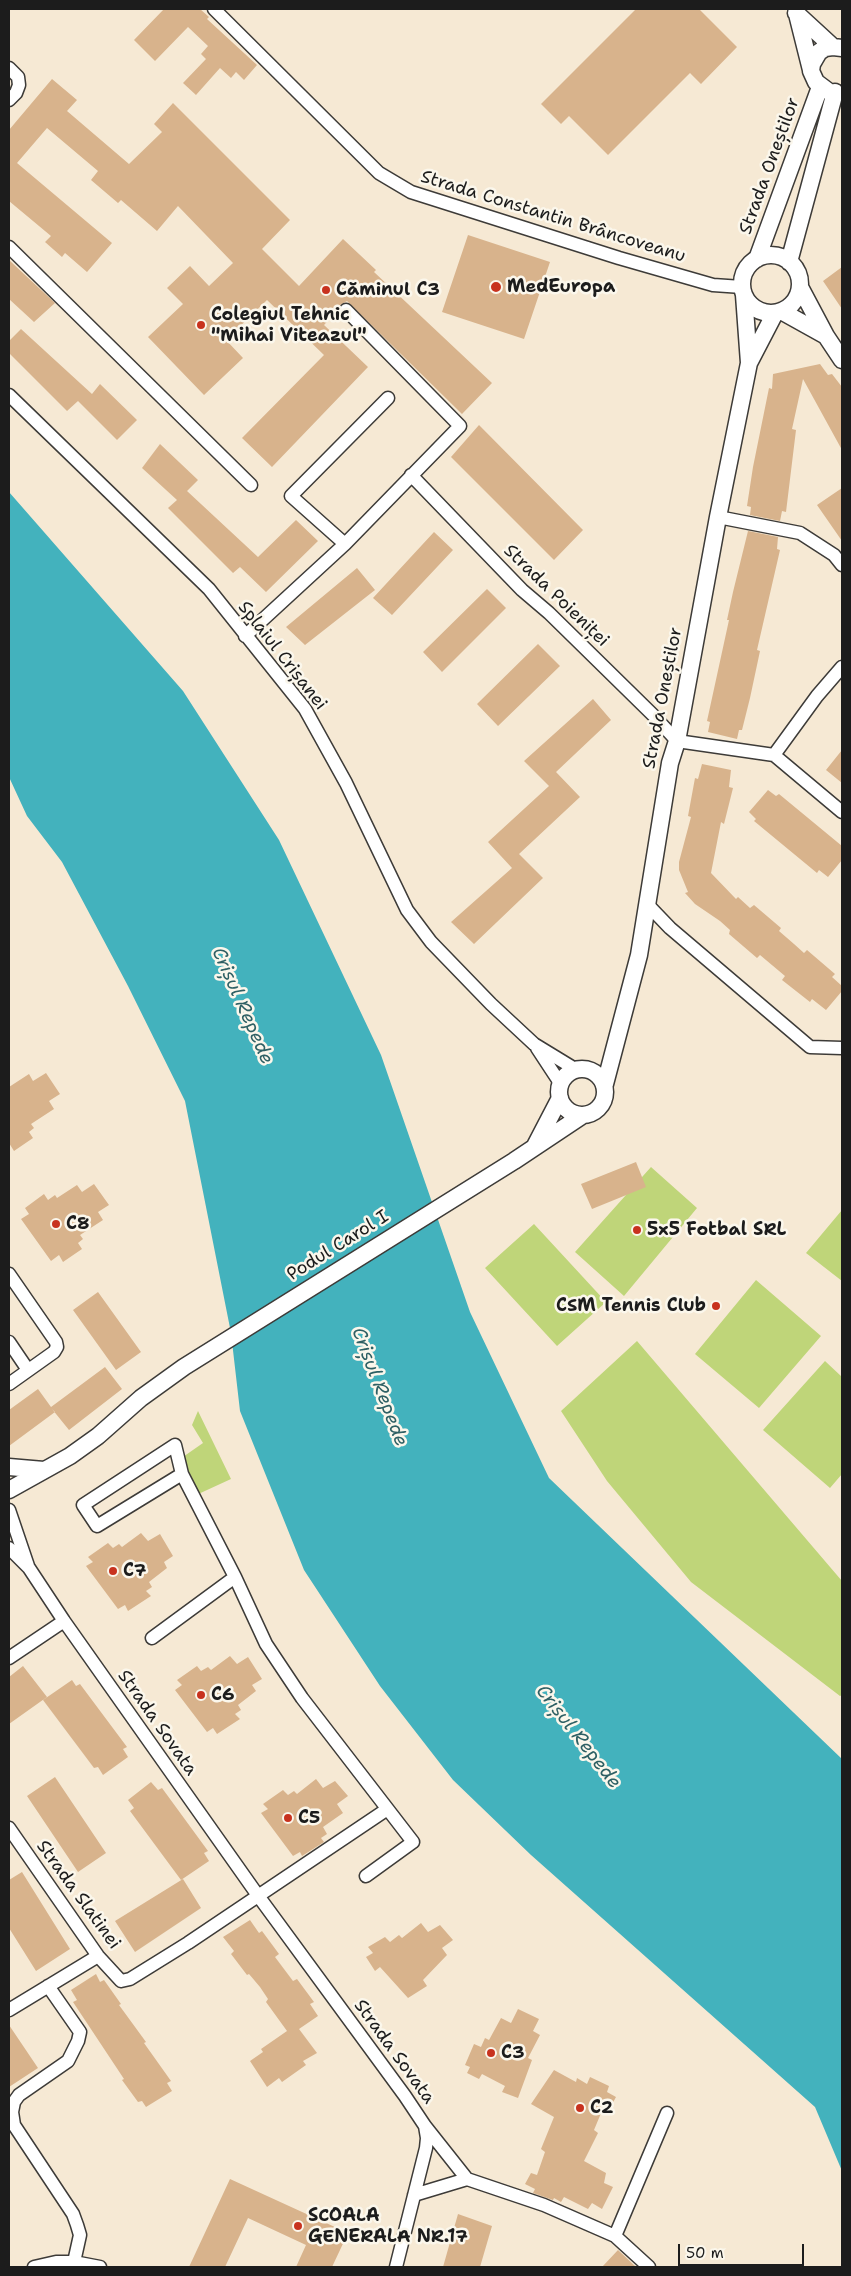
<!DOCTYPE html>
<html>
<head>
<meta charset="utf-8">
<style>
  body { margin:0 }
  #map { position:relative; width:851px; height:2276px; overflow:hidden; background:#f6e9d4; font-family:"Shantell Sans",sans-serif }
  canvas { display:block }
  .frame { position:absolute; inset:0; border:10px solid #1c1c1c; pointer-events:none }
  .scale { position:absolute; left:678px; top:2244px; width:126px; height:22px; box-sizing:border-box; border:2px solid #1c1c1c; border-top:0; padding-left:6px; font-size:15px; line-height:18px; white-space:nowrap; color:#1c1c1c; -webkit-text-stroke:4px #fbf7ec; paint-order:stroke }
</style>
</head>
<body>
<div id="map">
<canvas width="851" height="2276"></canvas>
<div class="frame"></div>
<div class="scale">50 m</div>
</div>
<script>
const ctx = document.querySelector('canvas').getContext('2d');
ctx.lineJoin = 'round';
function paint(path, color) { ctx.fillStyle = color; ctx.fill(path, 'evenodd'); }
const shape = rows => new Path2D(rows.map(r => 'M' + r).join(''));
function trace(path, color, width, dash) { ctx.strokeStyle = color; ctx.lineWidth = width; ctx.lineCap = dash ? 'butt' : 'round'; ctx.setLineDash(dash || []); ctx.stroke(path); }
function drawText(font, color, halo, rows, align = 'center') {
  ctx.font = font + ' "Shantell Sans",sans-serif'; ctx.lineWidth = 5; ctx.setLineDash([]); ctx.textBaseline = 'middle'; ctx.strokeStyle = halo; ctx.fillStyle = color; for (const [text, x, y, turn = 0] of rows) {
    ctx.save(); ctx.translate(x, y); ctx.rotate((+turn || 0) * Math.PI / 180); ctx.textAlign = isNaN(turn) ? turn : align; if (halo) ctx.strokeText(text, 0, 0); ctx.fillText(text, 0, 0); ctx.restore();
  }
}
paint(shape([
  [651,1167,697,1208,624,1296,575,1252],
  [842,1210,842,1281,806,1253],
  [534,1224,606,1302,557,1346,485,1268],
  [756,1280,821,1336,759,1408,695,1354],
  [637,1341,842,1581,842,1695,840,1696,691,1582,607,1481,561,1411],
  [825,1361,842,1377,842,1474,830,1488,763,1430],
  [198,1411,231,1479,194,1496,180,1459,203,1443,192,1425]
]), '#bfd579');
paint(shape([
  [9,492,183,691,279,840,381,1055,470,1312,549,1478,842,1759,842,2171,815,2107,531,1855,453,1780,380,1686,304,1570,240,1411,231,1333,185,1101,128,986,62,862,27,816,9,777]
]), '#43b2bd');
paint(shape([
  [164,9,200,9,209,17,207,19,257,65,244,80,236,72,231,78,220,68,196,95,183,83,206,59,201,54,208,46,188,27,155,61,134,40],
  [636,9,699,9,737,47,701,84,690,73,608,155,569,116,561,124,541,104],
  [52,79,77,100,67,111,129,164,162,132,154,124,173,103,290,220,262,249,299,286,343,239,376,270,374,272,492,383,462,414,347,301,340,305,338,310,324,325,368,367,272,467,242,438,324,355,267,300,226,340,243,358,204,395,148,337,183,304,167,288,190,266,209,286,233,263,178,206,157,231,121,200,118,203,91,180,98,171,47,128,17,163,112,243,87,272,65,253,62,257,45,242,51,236,9,201,9,130],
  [468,235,550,262,524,339,442,312],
  [9,260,55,303,34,322,9,299],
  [842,267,842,309,823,281],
  [21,329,92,394,100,384,137,420,117,440,78,401,67,411,9,353,9,341],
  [820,364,828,375,832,374,842,387,842,450,803,379,792,429,796,430,786,512,782,511,780,521,750,515,751,507,747,506,753,467,769,388,772,389,773,374],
  [479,425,583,530,554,560,451,457],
  [160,444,198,480,187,491,258,557,296,520,318,541,266,592,240,567,233,573,168,508,177,500,142,468],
  [842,488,842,541,817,505],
  [748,531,778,537,777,549,780,550,757,650,760,651,750,698,742,730,739,730,737,739,708,732,710,722,707,721,729,620,727,620,733,592],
  [434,532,453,550,392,615,373,598],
  [357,568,375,590,305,645,286,627],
  [487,589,506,608,442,672,423,652],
  [538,644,560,666,498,726,477,704],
  [593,699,611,720,556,772,580,797,519,854,543,878,474,944,451,922,512,868,488,842,549,786,524,761],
  [842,750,842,783,826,770],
  [702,764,731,770,729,787,733,788,724,824,721,822,711,873,736,899,738,897,750,908,754,905,781,928,779,931,794,944,804,953,807,950,835,974,832,977,842,986,842,991,826,1010,812,999,810,1002,782,980,785,976,760,955,757,958,729,934,730,930,720,921,695,904,685,893,688,892,679,870,679,862,691,817,688,816,695,778,698,779],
  [768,790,776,796,779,794,842,846,842,860,828,877,819,870,817,873,754,821,756,819,749,812],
  [46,1073,60,1094,49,1101,54,1109,31,1124,34,1128,29,1132,33,1138,14,1151,9,1143,9,1087,29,1074,33,1081],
  [636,1162,646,1187,592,1209,581,1184],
  [94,1184,109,1205,98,1212,103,1220,80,1235,83,1239,78,1243,82,1249,63,1262,59,1255,51,1261,21,1219,29,1214,25,1208,44,1194,48,1200,55,1195,57,1198,77,1185,82,1192],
  [98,1292,141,1352,116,1370,73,1310],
  [105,1367,122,1389,69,1430,52,1409,55,1412,9,1446,9,1410,38,1389,51,1407],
  [141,1533,148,1541,160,1534,173,1556,164,1562,167,1568,149,1582,152,1587,146,1591,151,1596,128,1611,125,1605,118,1609,86,1566,93,1562,88,1557,108,1543,113,1548,119,1544,122,1547],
  [230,1656,237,1664,248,1657,262,1679,252,1685,256,1691,238,1705,241,1710,235,1714,240,1719,217,1734,213,1728,207,1732,175,1690,182,1685,177,1680,197,1666,201,1671,208,1667,211,1670],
  [23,1666,47,1697,9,1724,9,1677],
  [72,1680,76,1686,80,1684,127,1747,123,1749,128,1757,103,1775,98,1767,94,1768,43,1700],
  [55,1777,106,1853,78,1872,27,1796],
  [316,1779,323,1788,335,1781,348,1796,337,1804,343,1813,323,1827,327,1834,321,1838,324,1842,302,1856,300,1852,293,1856,261,1813,268,1809,263,1804,283,1790,288,1795,294,1791,297,1794],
  [151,1782,158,1790,162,1788,208,1851,204,1853,209,1861,181,1880,130,1811,134,1808,128,1800],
  [22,1872,70,1949,36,1971,9,1928,9,1880],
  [183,1879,201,1908,135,1952,115,1921],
  [250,1920,259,1933,262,1931,279,1954,275,1957,293,1981,297,1979,314,2002,310,2004,318,2016,299,2029,317,2053,303,2061,306,2065,282,2082,279,2078,267,2087,250,2061,263,2052,261,2049,287,2031,266,2002,268,1999,260,1987,249,1974,247,1975,231,1954,234,1951,223,1937],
  [421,1923,428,1932,440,1925,453,1940,442,1948,447,1955,423,1980,427,1986,408,1998,380,1967,375,1971,366,1957,373,1953,368,1947,385,1937,390,1942,399,1935,402,1938],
  [96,1974,100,1982,104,1980,121,2004,119,2005,146,2042,144,2043,171,2081,167,2083,172,2091,146,2107,142,2101,138,2102,122,2080,124,2079,73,2002,77,2000,71,1990],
  [518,2009,539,2019,533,2031,540,2035,528,2058,532,2060,518,2098,502,2092,505,2086,482,2074,479,2079,467,2073,470,2067,465,2065,474,2044,481,2047,485,2038,489,2040,501,2018,511,2023],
  [9,2025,38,2068,9,2087],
  [554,2070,576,2082,577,2078,587,2084,590,2077,609,2086,607,2092,616,2097,610,2108,604,2106,594,2130,598,2133,584,2161,606,2173,604,2183,613,2187,602,2209,592,2203,588,2209,564,2197,561,2202,554,2198,553,2200,533,2193,535,2189,525,2184,531,2173,537,2175,545,2152,541,2149,554,2117,531,2104],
  [230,2179,348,2233,332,2267,296,2267,306,2245,248,2218,225,2267,189,2267],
  [458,2214,492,2226,480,2267,443,2267],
  [618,2250,636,2267,602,2267]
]), '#d8b38c');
const minor = shape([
  [214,9,379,173,411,192,619,258,713,285,742,287],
  [9,68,18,77,19,85,16,93,9,100],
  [9,247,251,485],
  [9,395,209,589,305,709,346,783,407,910,431,942,491,1004,534,1044,575,1069],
  [411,475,522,590,549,613,653,715,677,741,774,755,842,812],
  [718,517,800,533,834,555,842,565],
  [345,544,291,496,388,398],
  [245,636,345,544,460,426,346,310],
  [774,755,817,696,842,667],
  [646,903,670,928,810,1047,842,1048],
  [537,1048,560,1083],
  [9,1274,56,1342,57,1347,54,1352,9,1384],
  [9,1342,28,1370],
  [182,1474,175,1445,83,1505,97,1526,182,1474,235,1577,266,1644,302,1698,413,1842,366,1876],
  [9,1510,28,1566],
  [9,1548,29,1568,64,1621,259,1897,405,2096,425,2126,467,2179,544,2205,615,2236,649,2267],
  [152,1638,235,1577],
  [9,1658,64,1621],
  [9,1828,98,1956,121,1981,130,1979,188,1943,386,1810],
  [48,1986,80,2032,78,2041,68,2061,19,2095,14,2102,12,2112,14,2125,73,2214,77,2225,80,2235,74,2262],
  [9,2010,98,1956],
  [414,2195,467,2179],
  [615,2236,667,2113],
  [34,2267,56,2262,74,2262,100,2267],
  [396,2267,426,2148,427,2138,425,2126]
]);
const tertiary = shape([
  [796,13,833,47],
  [797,14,811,70],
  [828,91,816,82,811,71,812,64,819,52,825,48,833,47,842,48],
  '742 284a29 29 0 1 1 58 0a29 29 0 1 1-58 0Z',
  [757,259,820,87],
  [789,262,835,92],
  [800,287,826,336,842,360],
  [744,295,749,363],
  [781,311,826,336],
  '559 1092a23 23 0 1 1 46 0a23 23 0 1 1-46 0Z',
  [605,1084,639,955,670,763,677,741,718,517,749,363,775,313],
  [535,1146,560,1098],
  [9,1467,44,1470],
  [9,1490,70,1456,98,1436,141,1398,184,1367,514,1161,583,1115]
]);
trace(minor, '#3d3b38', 15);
trace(tertiary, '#3d3b38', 19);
trace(minor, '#fff', 12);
trace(tertiary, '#fff', 16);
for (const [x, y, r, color] of [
  [496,287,6,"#c8321e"],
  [326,290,5,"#c8321e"],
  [201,325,5,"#c8321e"],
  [56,1224,5,"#c8321e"],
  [637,1230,5,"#c8321e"],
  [716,1306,5,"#c8321e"],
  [113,1571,5,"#c8321e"],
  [201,1695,5,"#c8321e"],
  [288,1818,5,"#c8321e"],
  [491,2053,5,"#c8321e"],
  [580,2108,5,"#c8321e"],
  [298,2226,5,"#c8321e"]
]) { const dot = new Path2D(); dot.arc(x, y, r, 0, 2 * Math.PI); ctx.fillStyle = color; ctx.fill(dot); trace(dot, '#fbf7ec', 2); }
drawText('18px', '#1c1c1c', '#fbf7ec', [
  ["Strada Oneștilor",770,166,-70],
  ["Strada Constantin Brâncoveanu",553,217,17],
  ["Strada Poieniței",556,596,44],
  ["Splaiul Crișanei",282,656,52],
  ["Strada Oneștilor",663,698,-79],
  ["Podul Carol I",338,1246,-32],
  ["Strada Sovata",157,1723,55],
  ["Strada Slatinei",78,1895,54],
  ["Strada Sovata",394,2052,54]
]);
drawText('bold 18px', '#1c1c1c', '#fbf7ec', [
  ["MedEuropa",507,287],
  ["Căminul C3",336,290],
  ["Colegiul Tehnic",211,315],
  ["\"Mihai Viteazul\"",211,336],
  ["C8",66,1224],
  ["5x5 Fotbal SRL",647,1230],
  ["CSM Tennis Club",706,1306,"right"],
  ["C7",123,1571],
  ["C6",211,1695],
  ["C5",298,1818],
  ["C3",501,2053],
  ["C2",590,2108],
  ["SCOALA",308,2216],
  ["GENERALA NR.17",308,2237]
], 'left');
drawText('italic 19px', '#2e6064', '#fbf7ec', [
  ["Crișul Repede",242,1006,66],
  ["Crișul Repede",379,1387,69],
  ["Crișul Repede",578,1737,52]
]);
</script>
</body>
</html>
